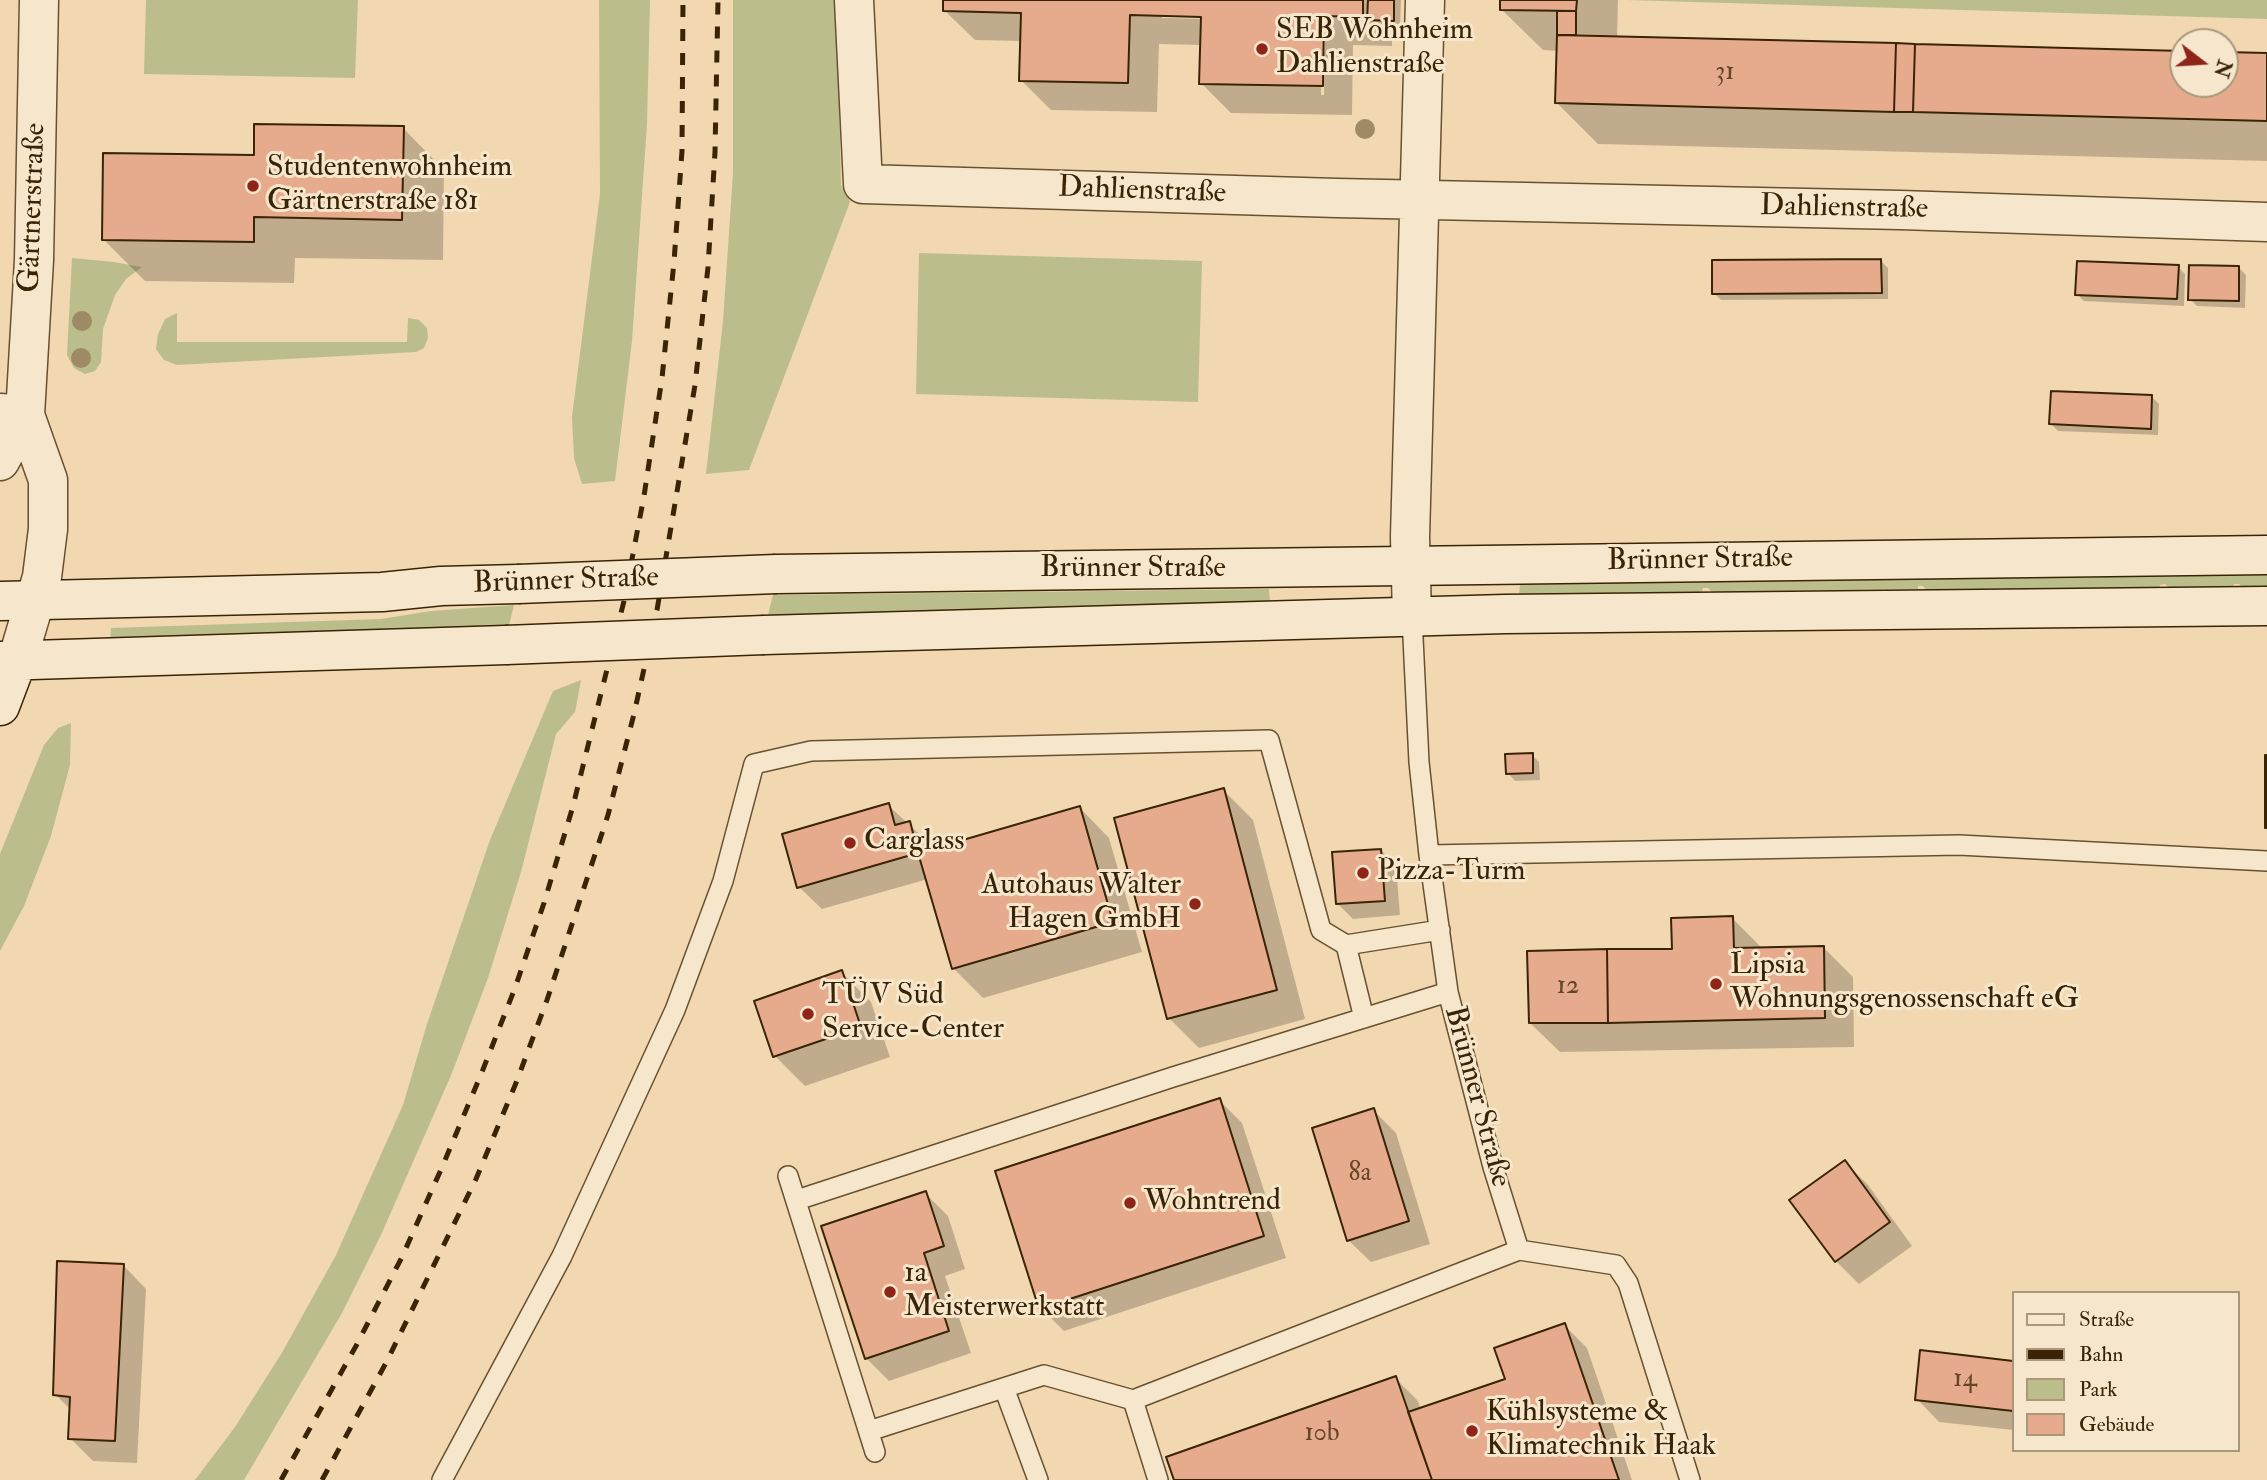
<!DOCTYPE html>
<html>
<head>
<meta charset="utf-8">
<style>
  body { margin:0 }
  #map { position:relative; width:2267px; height:1480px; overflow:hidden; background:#f1d8b1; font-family:"IM FELL Double Pica",serif }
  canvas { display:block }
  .legend { position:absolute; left:2012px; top:1291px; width:228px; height:161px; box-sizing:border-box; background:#f6e6cc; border:2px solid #aa987c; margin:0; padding:9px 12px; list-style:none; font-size:21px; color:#392405 }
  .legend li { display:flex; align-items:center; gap:14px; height:35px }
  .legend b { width:35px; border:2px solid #aa987c }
  .north { position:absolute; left:2169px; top:28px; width:70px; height:70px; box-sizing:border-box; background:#f6e6cc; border:2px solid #aa987c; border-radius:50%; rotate:107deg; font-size:19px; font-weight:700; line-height:28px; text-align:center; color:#392405 }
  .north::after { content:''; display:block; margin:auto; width:24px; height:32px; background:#8f2418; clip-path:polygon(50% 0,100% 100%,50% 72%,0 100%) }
</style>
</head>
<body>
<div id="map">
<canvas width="2267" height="1480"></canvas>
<ul class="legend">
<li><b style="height:9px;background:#f6e6cc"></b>Straße</li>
<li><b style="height:9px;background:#392405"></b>Bahn</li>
<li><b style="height:19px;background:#bbbe8b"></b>Park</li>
<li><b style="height:19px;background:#e6ab8c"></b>Gebäude</li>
</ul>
<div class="north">N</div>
</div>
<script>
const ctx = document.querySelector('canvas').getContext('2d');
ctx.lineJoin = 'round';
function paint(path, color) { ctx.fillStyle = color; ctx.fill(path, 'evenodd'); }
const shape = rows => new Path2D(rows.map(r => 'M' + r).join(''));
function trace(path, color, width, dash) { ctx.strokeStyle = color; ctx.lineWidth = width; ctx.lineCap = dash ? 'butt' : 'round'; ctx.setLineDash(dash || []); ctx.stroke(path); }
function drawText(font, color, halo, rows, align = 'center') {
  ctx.font = font + ' "IM FELL Double Pica",serif'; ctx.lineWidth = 6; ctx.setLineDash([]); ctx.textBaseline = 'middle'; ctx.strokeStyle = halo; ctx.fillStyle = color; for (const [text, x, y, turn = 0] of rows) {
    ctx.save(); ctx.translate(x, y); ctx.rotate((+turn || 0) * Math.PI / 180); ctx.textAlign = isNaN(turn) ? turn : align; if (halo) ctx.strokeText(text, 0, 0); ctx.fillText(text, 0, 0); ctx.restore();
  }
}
paint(shape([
  [146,0,358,0,355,78,144,74],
  [599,0,650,0,647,124,632,341,615,481,582,484,574,458,572,417,600,194],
  [733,0,837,0,841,185,850,202,749,470,706,474,723,321,733,173],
  [1626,0,2267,0,2267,19],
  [919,253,1202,261,1198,402,916,394],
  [72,258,114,262,142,267,126,279,115,295,103,329,101,362,95,371,85,374,74,368,67,355],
  [177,313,177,342,407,342,408,318,419,320,427,328,428,338,424,348,416,352,177,365,164,360,156,349,158,334,165,319],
  [2267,575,2267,587,2243,588,2239,584,2234,584,2233,588,2169,588,2165,584,2160,585,2159,588,1925,589,1923,586,1918,586,1918,589,1712,592,1708,588,1703,588,1702,592,1519,596,1520,584],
  [1269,589,1270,602,768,615,773,595],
  [514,605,509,625,110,640,111,628,381,619,431,611],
  [581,680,575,712,556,734,521,872,488,978,452,1073,381,1235,342,1313,244,1480,195,1480,235,1427,283,1351,336,1255,403,1105,427,1024,490,840,553,691],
  [71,723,70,765,51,836,24,906,0,951,0,854,44,745,58,728]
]), '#bbbe8b');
paint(shape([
  [945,0,1401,0,1400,28,1392,27,1392,46,1353,45,1352,115,1231,113,1201,83,1202,45,1159,44,1157,112,1051,110,1021,80,1022,41,975,40,945,11],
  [1162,14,1209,15,1209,19,1162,18],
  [1322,26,1325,26,1324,95,1321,95],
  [1502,0,1618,0,1617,38,2183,52,2183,84,2225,84,2225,53,2267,54,2267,161,1598,144,1557,103,1558,51,1543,50,1501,9],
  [403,128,444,170,443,260,295,258,294,283,145,281,103,239],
  [1881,261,1888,268,1888,299,1721,300,1714,293],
  [2178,267,2185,274,2184,306,2084,301,2077,294],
  [2239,268,2246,275,2245,308,2197,306,2190,299],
  [2152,397,2159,404,2158,435,2058,431,2051,424],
  [1532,755,1539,762,1540,780,1515,781,1508,773],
  [1223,790,1253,820,1305,1019,1199,1048,1169,1018],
  [888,805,932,846,933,850,1080,808,1109,838,1142,952,983,998,953,968,928,879,822,909,799,887],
  [1381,850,1396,866,1400,915,1353,919,1337,903],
  [1732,918,1762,948,1823,947,1853,977,1854,1047,1560,1052,1530,1023,1673,951],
  [841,972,871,1002,890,1057,805,1086,775,1056],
  [1219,1100,1242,1123,1286,1258,1064,1331,1041,1308],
  [1373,1110,1396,1133,1430,1244,1371,1262,1348,1240],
  [1845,1162,1868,1185,1912,1246,1859,1284,1836,1261],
  [925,1193,948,1216,965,1269,945,1276,971,1353,889,1381,866,1358],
  [124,1266,146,1289,137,1463,93,1461,70,1438,71,1410,55,1394],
  [1564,1325,1587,1348,1632,1480,1176,1480,1395,1378,1418,1401,1421,1410,1507,1380],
  [1921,1352,2013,1363,2013,1430,1939,1422,1917,1399]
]), '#0003');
const building = shape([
  [943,0,1363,0,1363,17,1324,16,1323,86,1199,84,1201,17,1130,15,1128,83,1019,81,1021,13,943,11,943,0],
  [1368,0,1394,0,1394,21,1367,20,1368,0],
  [1500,0,1577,0,1576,11,1500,10,1500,0],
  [1557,11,1576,11,1576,35,1557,35,1557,11],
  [1557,35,1896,43,1894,112,1555,103,1557,35],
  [1896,43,1915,44,1913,112,1894,112,1896,43],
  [1915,44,2183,51,2183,84,2225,84,2225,52,2267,53,2267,121,1913,112,1915,44],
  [254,124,404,126,402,220,254,217,254,242,102,240,103,153,254,155,254,124],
  [1881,259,1882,293,1712,294,1712,260,1881,259],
  [2077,261,2179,265,2177,299,2075,295,2077,261],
  [2189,265,2239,266,2239,301,2188,300,2189,265],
  [2051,391,2152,395,2151,429,2049,424,2051,391],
  [1533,753,1533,773,1506,774,1505,754,1533,753],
  [2265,755,2267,755,2267,828,2265,828,2265,755],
  [1224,788,1277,990,1167,1019,1114,818,1224,788],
  [889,803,895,825,910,821,918,853,797,888,782,834,889,803],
  [1080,806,1113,922,952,969,918,853,1080,806],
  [1381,849,1385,901,1336,904,1332,852,1381,849],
  [1733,916,1734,948,1824,946,1825,1018,1608,1023,1607,949,1672,949,1671,918,1733,916],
  [1607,949,1608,1023,1529,1023,1527,951,1607,949],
  [842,970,861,1027,773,1057,754,1001,842,970],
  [1220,1098,1264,1236,1039,1309,995,1171,1220,1098],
  [1374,1108,1409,1221,1347,1241,1312,1128,1374,1108],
  [1845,1160,1890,1222,1835,1262,1789,1200,1845,1160],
  [926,1191,944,1246,924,1253,949,1331,865,1359,821,1226,926,1191],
  [57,1261,124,1264,115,1441,68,1439,70,1397,53,1395,57,1261],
  [1565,1323,1619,1480,1432,1480,1408,1412,1505,1379,1494,1348,1565,1323],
  [1920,1350,2013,1361,2013,1411,1915,1400,1920,1350],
  [1396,1376,1432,1480,1174,1480,1166,1457,1396,1376]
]);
paint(building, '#e6ab8c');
trace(building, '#392405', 2);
const lane = shape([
  [1412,617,1419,762,1429,855,1448,992,1493,1167,1519,1250,1616,1265,1628,1283,1690,1480],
  [1429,855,1959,845,2267,861],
  [1346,945,1364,1018],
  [788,1176,875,1452],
  [797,1200,1173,1077,1448,992],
  [1004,1388,1038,1480],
  [1133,1400,1158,1480],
  [869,1431,1044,1375,1133,1400,1519,1250],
  [442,1480,562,1256,675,1010,723,881,754,764,811,751,1269,740,1321,930,1346,945,1440,930]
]);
const street = shape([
  [854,0,863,184,1337,198,1900,210,2267,222],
  [0,413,25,415,34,260,39,0],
  [0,461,25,415],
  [1412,617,1410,537,1425,0],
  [17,661,42,577,48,529,48,480,25,415]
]);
const secondary = shape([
  [776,574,2267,555],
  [0,601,382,592,441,586,518,584],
  [764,635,1505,614,2267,606],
  [0,661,506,645],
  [0,706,17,661]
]);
trace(lane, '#675130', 22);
trace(street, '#675130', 41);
trace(secondary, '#392405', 41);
trace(lane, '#f6e6cc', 19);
trace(street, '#f6e6cc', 38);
trace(secondary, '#f6e6cc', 38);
trace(shape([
  [281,1480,356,1346,402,1257,443,1165,482,1072,515,988,544,903,573,806,624,601,644,496,662,378,674,262,682,151,683,0],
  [322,1480,387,1361,476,1179,516,1083,547,1000,608,815,634,714,657,610,695,385,708,267,715,152,718,0]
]), '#392405', 5, [12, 12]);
const secondaryBridge = shape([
  [518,584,776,574],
  [506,645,764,635]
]);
trace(secondaryBridge, '#392405', 41, []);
trace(secondaryBridge, '#f6e6cc', 38);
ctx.fillStyle = '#9e8a65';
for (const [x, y] of [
  [1365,129],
  [82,321],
  [81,358]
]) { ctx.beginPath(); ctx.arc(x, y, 10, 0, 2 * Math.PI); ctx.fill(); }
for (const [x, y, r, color] of [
  [1262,49,7,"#8f2418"],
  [253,186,7,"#8f2418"],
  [850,843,7,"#8f2418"],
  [1363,873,7,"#8f2418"],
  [1195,904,7,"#8f2418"],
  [1716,984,7,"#8f2418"],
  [808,1014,7,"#8f2418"],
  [1130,1203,7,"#8f2418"],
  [890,1292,7,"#8f2418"],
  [1472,1431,7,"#8f2418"]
]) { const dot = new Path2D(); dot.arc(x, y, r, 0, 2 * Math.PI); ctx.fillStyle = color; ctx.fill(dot); trace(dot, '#f6e6cc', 2.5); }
drawText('26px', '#644627', null, [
  ["31",1725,73],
  ["12",1568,987],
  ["8a",1360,1174],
  ["14",1965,1380],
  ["10b",1322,1434]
]);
drawText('30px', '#392405', '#f6e6cc', [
  ["SEB Wohnheim",1276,32],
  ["Dahlienstraße",1276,66],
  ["Studentenwohnheim",267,169],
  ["Gärtnerstraße 181",267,203],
  ["Carglass",864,843],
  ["Pizza-Turm",1377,873],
  ["Autohaus Walter",1181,887,"right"],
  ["Hagen GmbH",1181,921,"right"],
  ["Lipsia",1730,967],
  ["Wohnungsgenossenschaft eG",1730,1001],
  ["TÜV Süd",822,997],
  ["Service-Center",822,1031],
  ["Wohntrend",1144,1203],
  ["1a",904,1275],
  ["Meisterwerkstatt",904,1309],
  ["Kühlsysteme &",1486,1414],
  ["Klimatechnik Haak",1486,1448]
], 'left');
drawText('30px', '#392405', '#f6e6cc', [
  ["Dahlienstraße",1142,192,2],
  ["Gärtnerstraße",34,208,-88],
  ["Dahlienstraße",1844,209,1],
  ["Brünner Straße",1700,561,-1],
  ["Brünner Straße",1133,570],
  ["Brünner Straße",566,582,-2],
  ["Brünner Straße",1476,1097,75]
]);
</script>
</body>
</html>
